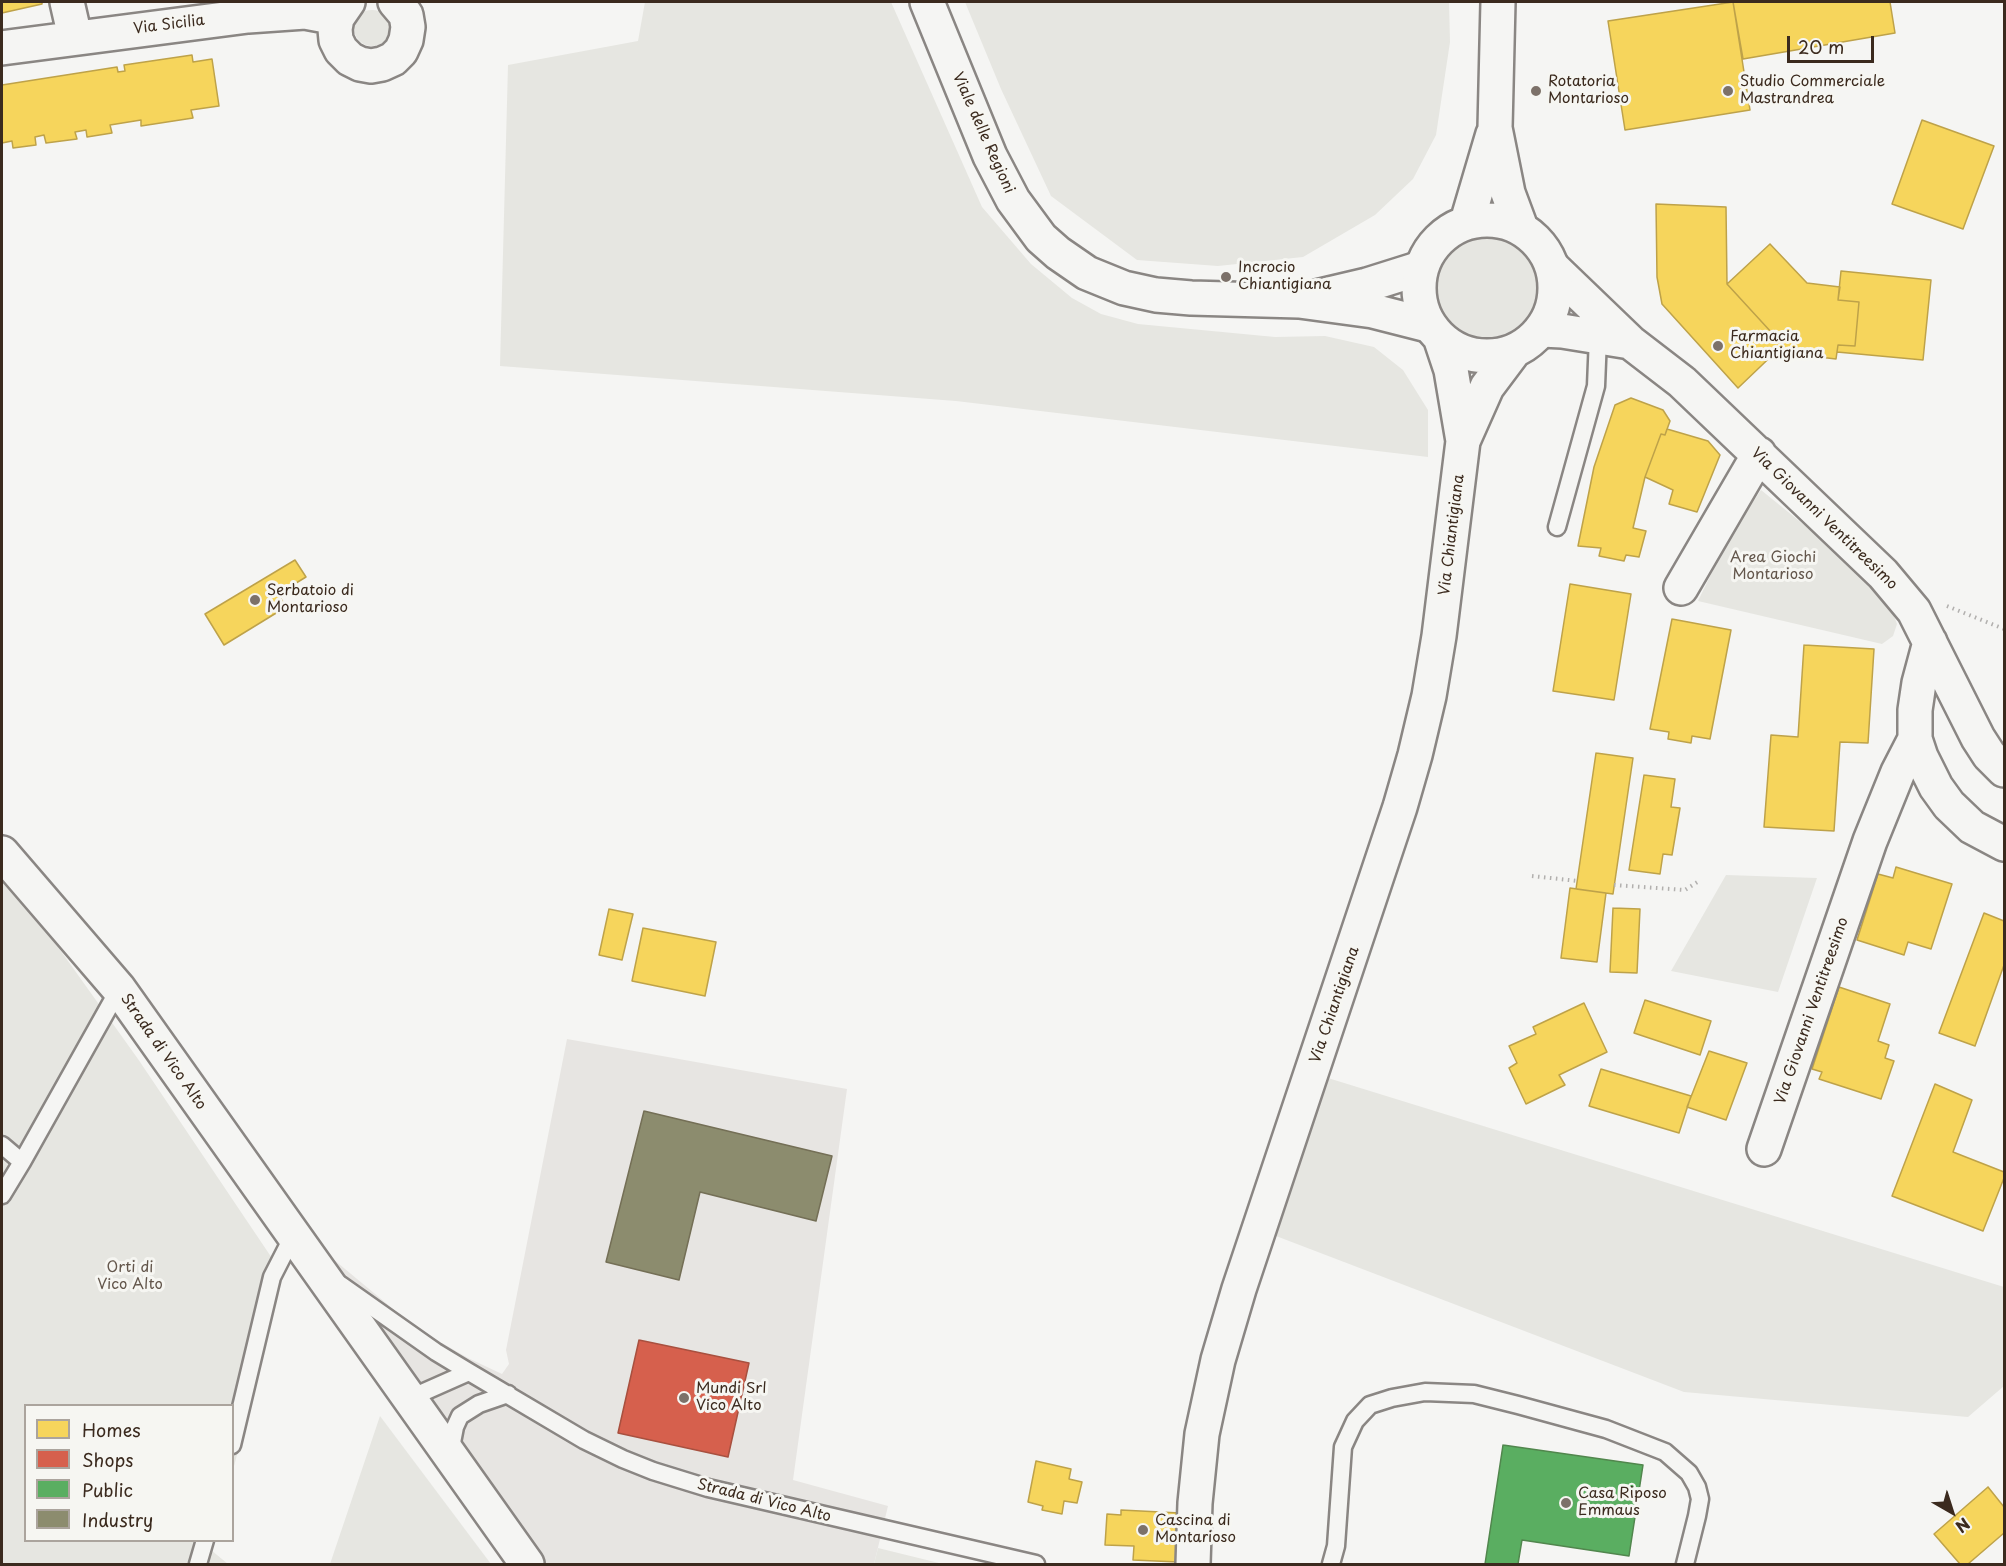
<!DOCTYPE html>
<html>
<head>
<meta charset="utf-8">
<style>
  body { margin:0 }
  #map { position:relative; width:2006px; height:1566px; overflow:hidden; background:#f5f5f3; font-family:"Playpen Sans",sans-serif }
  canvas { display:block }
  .frame { position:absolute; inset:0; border:3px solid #3b2a1e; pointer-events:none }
  .legend { position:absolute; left:24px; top:1404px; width:210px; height:138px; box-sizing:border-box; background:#f6f6f2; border:2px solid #aba49d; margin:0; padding:8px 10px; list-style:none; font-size:18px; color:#3b2a1e }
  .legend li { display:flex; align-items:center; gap:12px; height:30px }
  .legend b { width:30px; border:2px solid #aba49d }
  .north { position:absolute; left:1922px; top:1482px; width:60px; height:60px; -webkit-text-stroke:4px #f6f6f2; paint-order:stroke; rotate:141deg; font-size:16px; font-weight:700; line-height:24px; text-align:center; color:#3b2a1e }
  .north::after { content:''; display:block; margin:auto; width:21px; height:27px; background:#3b2a1e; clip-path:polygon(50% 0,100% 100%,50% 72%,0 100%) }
  .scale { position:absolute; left:1787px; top:36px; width:87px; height:27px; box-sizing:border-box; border:3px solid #3b2a1e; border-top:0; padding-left:8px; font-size:18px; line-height:21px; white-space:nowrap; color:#3b2a1e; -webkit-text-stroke:4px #f6f6f2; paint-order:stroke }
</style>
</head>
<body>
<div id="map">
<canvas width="2006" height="1566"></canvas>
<div class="frame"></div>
<ul class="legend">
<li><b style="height:16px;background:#f6d55c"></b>Homes</li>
<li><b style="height:16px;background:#d6604d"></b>Shops</li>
<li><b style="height:16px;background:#5aae61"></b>Public</li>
<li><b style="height:16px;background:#8c8c6e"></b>Industry</li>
</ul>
<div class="north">N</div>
<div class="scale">20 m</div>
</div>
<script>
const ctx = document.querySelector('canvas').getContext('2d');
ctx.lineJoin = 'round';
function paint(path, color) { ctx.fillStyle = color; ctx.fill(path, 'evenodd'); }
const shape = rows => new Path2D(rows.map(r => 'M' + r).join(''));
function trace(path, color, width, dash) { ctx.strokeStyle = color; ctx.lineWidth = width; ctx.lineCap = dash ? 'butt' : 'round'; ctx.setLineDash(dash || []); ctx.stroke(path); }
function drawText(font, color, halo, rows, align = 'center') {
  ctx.font = font + ' "Playpen Sans",sans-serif'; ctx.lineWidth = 6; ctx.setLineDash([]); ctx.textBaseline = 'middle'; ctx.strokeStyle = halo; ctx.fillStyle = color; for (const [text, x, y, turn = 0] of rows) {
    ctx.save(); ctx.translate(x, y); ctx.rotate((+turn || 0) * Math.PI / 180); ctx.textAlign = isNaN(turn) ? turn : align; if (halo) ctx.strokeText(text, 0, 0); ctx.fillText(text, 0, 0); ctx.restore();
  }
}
paint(shape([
  [567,1039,847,1089,793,1480,888,1506,874,1564,546,1564,488,1489,321,1249,416,1328,468,1358,502,1374,509,1364,506,1350]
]), '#e7e5e2');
paint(shape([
  [645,2,891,2,982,207,1031,264,1072,298,1101,314,1138,324,1275,337,1325,336,1374,347,1403,370,1428,410,1428,457,956,401,500,366,508,65,638,41],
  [965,2,1449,2,1450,42,1436,135,1413,179,1375,215,1303,257,1218,266,1137,260,1051,196,1001,89],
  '354 28a18 18 0 1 1 36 0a18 18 0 1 1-36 0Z',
  '1433 286a52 52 0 1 1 104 0a52 52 0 1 1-104 0Z',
  [1761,490,1856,567,1890,605,1897,624,1893,636,1882,644,1698,601,1728,539],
  [1726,875,1817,878,1778,992,1671,971],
  [2,877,28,905,138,1059,284,1276,278,1288,263,1356,233,1470,232,1406,26,1406,26,1540,213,1541,211,1550,228,1564,2,1564],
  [1328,1078,2004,1287,2004,1386,1968,1417,1684,1392,1276,1236],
  [380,1416,491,1564,330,1564],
  [878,1548,943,1564,874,1564]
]), '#e6e6e1');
const homes = shape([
  [2,2,42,2,42,4,2,13,2,2],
  [1733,2,1750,110,1625,130,1608,21,1733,2],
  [1733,2,1890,2,1895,33,1743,59,1733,2],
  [192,55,193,62,212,59,219,106,191,110,193,118,141,126,141,120,110,125,112,133,87,137,86,130,75,132,77,139,46,143,44,135,35,137,36,145,13,148,12,141,2,143,2,85,117,67,118,72,125,71,124,65,192,55],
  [1922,120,1994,146,1963,229,1892,204,1922,120],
  [1656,204,1726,207,1727,284,1783,345,1738,388,1662,304,1657,277,1656,204],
  [1770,244,1807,283,1840,287,1838,300,1859,302,1855,346,1838,345,1836,359,1776,352,1783,345,1727,284,1770,244],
  [1841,271,1931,280,1923,360,1837,352,1838,345,1855,346,1859,302,1838,300,1841,271],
  [1631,398,1663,410,1670,421,1665,435,1661,434,1645,477,1633,528,1646,531,1639,557,1626,555,1624,561,1599,556,1601,548,1578,546,1594,467,1615,405,1631,398],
  [1667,429,1708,441,1720,455,1697,512,1669,504,1673,490,1645,477,1661,434,1665,435,1667,429],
  [295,560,306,577,278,594,286,607,224,645,205,614,295,560],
  [1570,584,1631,594,1614,700,1553,691,1570,584],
  [1672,619,1731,630,1710,739,1692,736,1691,743,1668,739,1669,732,1650,729,1672,619],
  [1804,645,1874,649,1868,743,1840,742,1834,831,1764,827,1771,735,1798,737,1804,645],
  [1596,753,1633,758,1613,894,1576,889,1596,753],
  [1644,775,1675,779,1671,807,1680,808,1672,855,1663,854,1660,874,1629,870,1644,775],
  [1896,867,1952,884,1931,949,1908,942,1904,955,1857,940,1878,874,1893,878,1896,867],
  [1570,888,1606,893,1597,962,1561,958,1570,888],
  [1613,908,1640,909,1637,973,1610,972,1613,908],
  [609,909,633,914,622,960,599,955,609,909],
  [1984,913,2004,921,2004,965,1975,1046,1939,1033,1984,913],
  [643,928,716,942,705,996,632,981,643,928],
  [1839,987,1890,1004,1878,1041,1889,1045,1885,1058,1894,1061,1881,1099,1819,1079,1822,1072,1812,1069,1839,987],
  [1645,1000,1711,1021,1700,1055,1634,1033,1645,1000],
  [1584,1003,1607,1052,1559,1075,1565,1085,1526,1104,1509,1068,1517,1063,1509,1046,1536,1034,1533,1027,1584,1003],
  [1709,1051,1747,1063,1726,1120,1687,1107,1709,1051],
  [1601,1069,1691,1096,1679,1133,1589,1106,1601,1069],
  [1935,1084,1972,1100,1953,1152,2004,1172,2004,1178,1983,1231,1892,1196,1935,1084],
  [1036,1461,1071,1469,1069,1479,1082,1482,1077,1503,1064,1501,1062,1514,1042,1510,1043,1506,1028,1502,1036,1461],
  [1988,1487,2004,1507,2004,1533,1968,1564,1960,1564,1934,1534,1988,1487],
  [1121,1510,1180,1513,1178,1562,1133,1560,1134,1546,1105,1545,1107,1514,1121,1515,1121,1510]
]);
paint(homes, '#f6d55c');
trace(homes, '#bea249', 1.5);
const shops = shape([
  [639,1340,749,1363,728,1457,618,1433,639,1340]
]);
paint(shops, '#d6604d');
trace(shops, '#a8503f', 1.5);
const public = shape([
  [1503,1445,1643,1465,1629,1556,1522,1540,1518,1564,1485,1564,1503,1445]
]);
paint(public, '#5aae61');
trace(public, '#51864d', 1.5);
const industry = shape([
  [644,1111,832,1156,816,1221,700,1192,679,1280,606,1262,644,1111]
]);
paint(industry, '#8c8c6e');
trace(industry, '#746f56', 1.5);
const lane = shape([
  [1557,527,1596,386,1598,337],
  [2,1145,22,1162],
  [2,1195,22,1162,119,989],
  [341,1285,436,1352,469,1372,584,1440,623,1459,653,1471,708,1488,1036,1564],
  [408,1399,469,1372],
  [232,1445,272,1277,293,1236],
  [450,1453,455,1427,460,1416,479,1404,508,1394],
  [198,1564,205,1540],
  [1331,1564,1336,1546,1343,1447,1355,1421,1370,1405,1392,1398,1425,1392,1474,1394,1518,1405,1606,1429,1665,1452,1689,1473,1697,1487,1700,1499,1697,1516,1685,1564]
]);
const street = shape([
  [67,2,75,37],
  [348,2,337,18,335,29,336,40,341,50,350,59,360,64,371,66,382,64,393,59,401,51,406,40,408,27,406,15,395,2],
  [927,2,990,156,1013,200,1041,238,1058,253,1087,273,1124,288,1156,295,1191,298,1299,301,1373,311,1428,325],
  [2,48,248,16,305,12,337,18],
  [1553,268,1630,342,1682,382,1883,574,1914,611,1978,738,1989,755,2004,770],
  [1316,297,1367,285,1421,268],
  [1542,330,1562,331,1630,342],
  [1681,588,1759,454],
  [1930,642,1919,683,1915,710,1915,739,1921,757,1936,787,1949,805,1972,827,2004,844],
  [1764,1149,1870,841,1898,772,1915,739]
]);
const secondary = shape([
  [2,853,119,989,527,1564]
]);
const primary = shape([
  [1498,2,1495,128,1508,193,1521,228],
  '1419 288a68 68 0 1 1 136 0a68 68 0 1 1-136 0Z',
  [1467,222,1493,134],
  [1463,441,1487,387,1514,351],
  [1193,1564,1195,1503,1202,1434,1218,1360,1239,1289,1400,807,1415,755,1429,696,1439,636,1463,441,1451,370,1441,340]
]);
trace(lane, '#8a8683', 21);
trace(street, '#8a8683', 38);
trace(secondary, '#8a8683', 38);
trace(primary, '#8a8683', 38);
trace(shape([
  [1947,606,2004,629],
  [1532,876,1578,881],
  [1614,885,1685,890,1699,881]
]), '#b2b0ae', 4, [1.5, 4.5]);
trace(lane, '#f5f5f3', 16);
trace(street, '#f5f5f3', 33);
trace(secondary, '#f5f5f3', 33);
trace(primary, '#f5f5f3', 33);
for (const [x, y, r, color] of [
  [1536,91,6,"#7c7169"],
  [1728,91,6,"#7c7169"],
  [1226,277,6,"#7c7169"],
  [1718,346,6,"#7c7169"],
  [255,600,6,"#7c7169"],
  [684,1398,6,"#7c7169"],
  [1566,1503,6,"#7c7169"],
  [1143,1530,6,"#7c7169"]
]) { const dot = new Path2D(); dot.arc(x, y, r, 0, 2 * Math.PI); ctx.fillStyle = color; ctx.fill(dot); trace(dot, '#f6f6f2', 2); }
drawText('15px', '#3b2a1e', '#f6f6f2', [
  ["Via Sicilia",169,25,-7],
  ["Viale delle Regioni",983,133,66],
  ["Via Giovanni Ventitreesimo",1824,519,44],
  ["Via Chiantigiana",1452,535,-83],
  ["Via Chiantigiana",1335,1005,-71],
  ["Via Giovanni Ventitreesimo",1812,1011,-71],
  ["Strada di Vico Alto",163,1052,55],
  ["Strada di Vico Alto",764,1501,14]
]);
drawText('15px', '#3b2a1e', '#f6f6f2', [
  ["Rotatoria",1548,82],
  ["Montarioso",1548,99],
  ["Studio Commerciale",1740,82],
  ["Mastrandrea",1740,99],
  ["Incrocio",1238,268],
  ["Chiantigiana",1238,285],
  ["Farmacia",1730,337],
  ["Chiantigiana",1730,354],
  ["Serbatoio di",267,591],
  ["Montarioso",267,608],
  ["Mundi Srl",696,1389],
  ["Vico Alto",696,1406],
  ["Casa Riposo",1578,1494],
  ["Emmaus",1578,1511],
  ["Cascina di",1155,1521],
  ["Montarioso",1155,1538]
], 'left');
drawText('15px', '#63564b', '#f6f6f2', [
  ["Area Giochi",1773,558],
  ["Montarioso",1773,575],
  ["Orti di",130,1268],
  ["Vico Alto",130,1285]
]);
</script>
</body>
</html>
